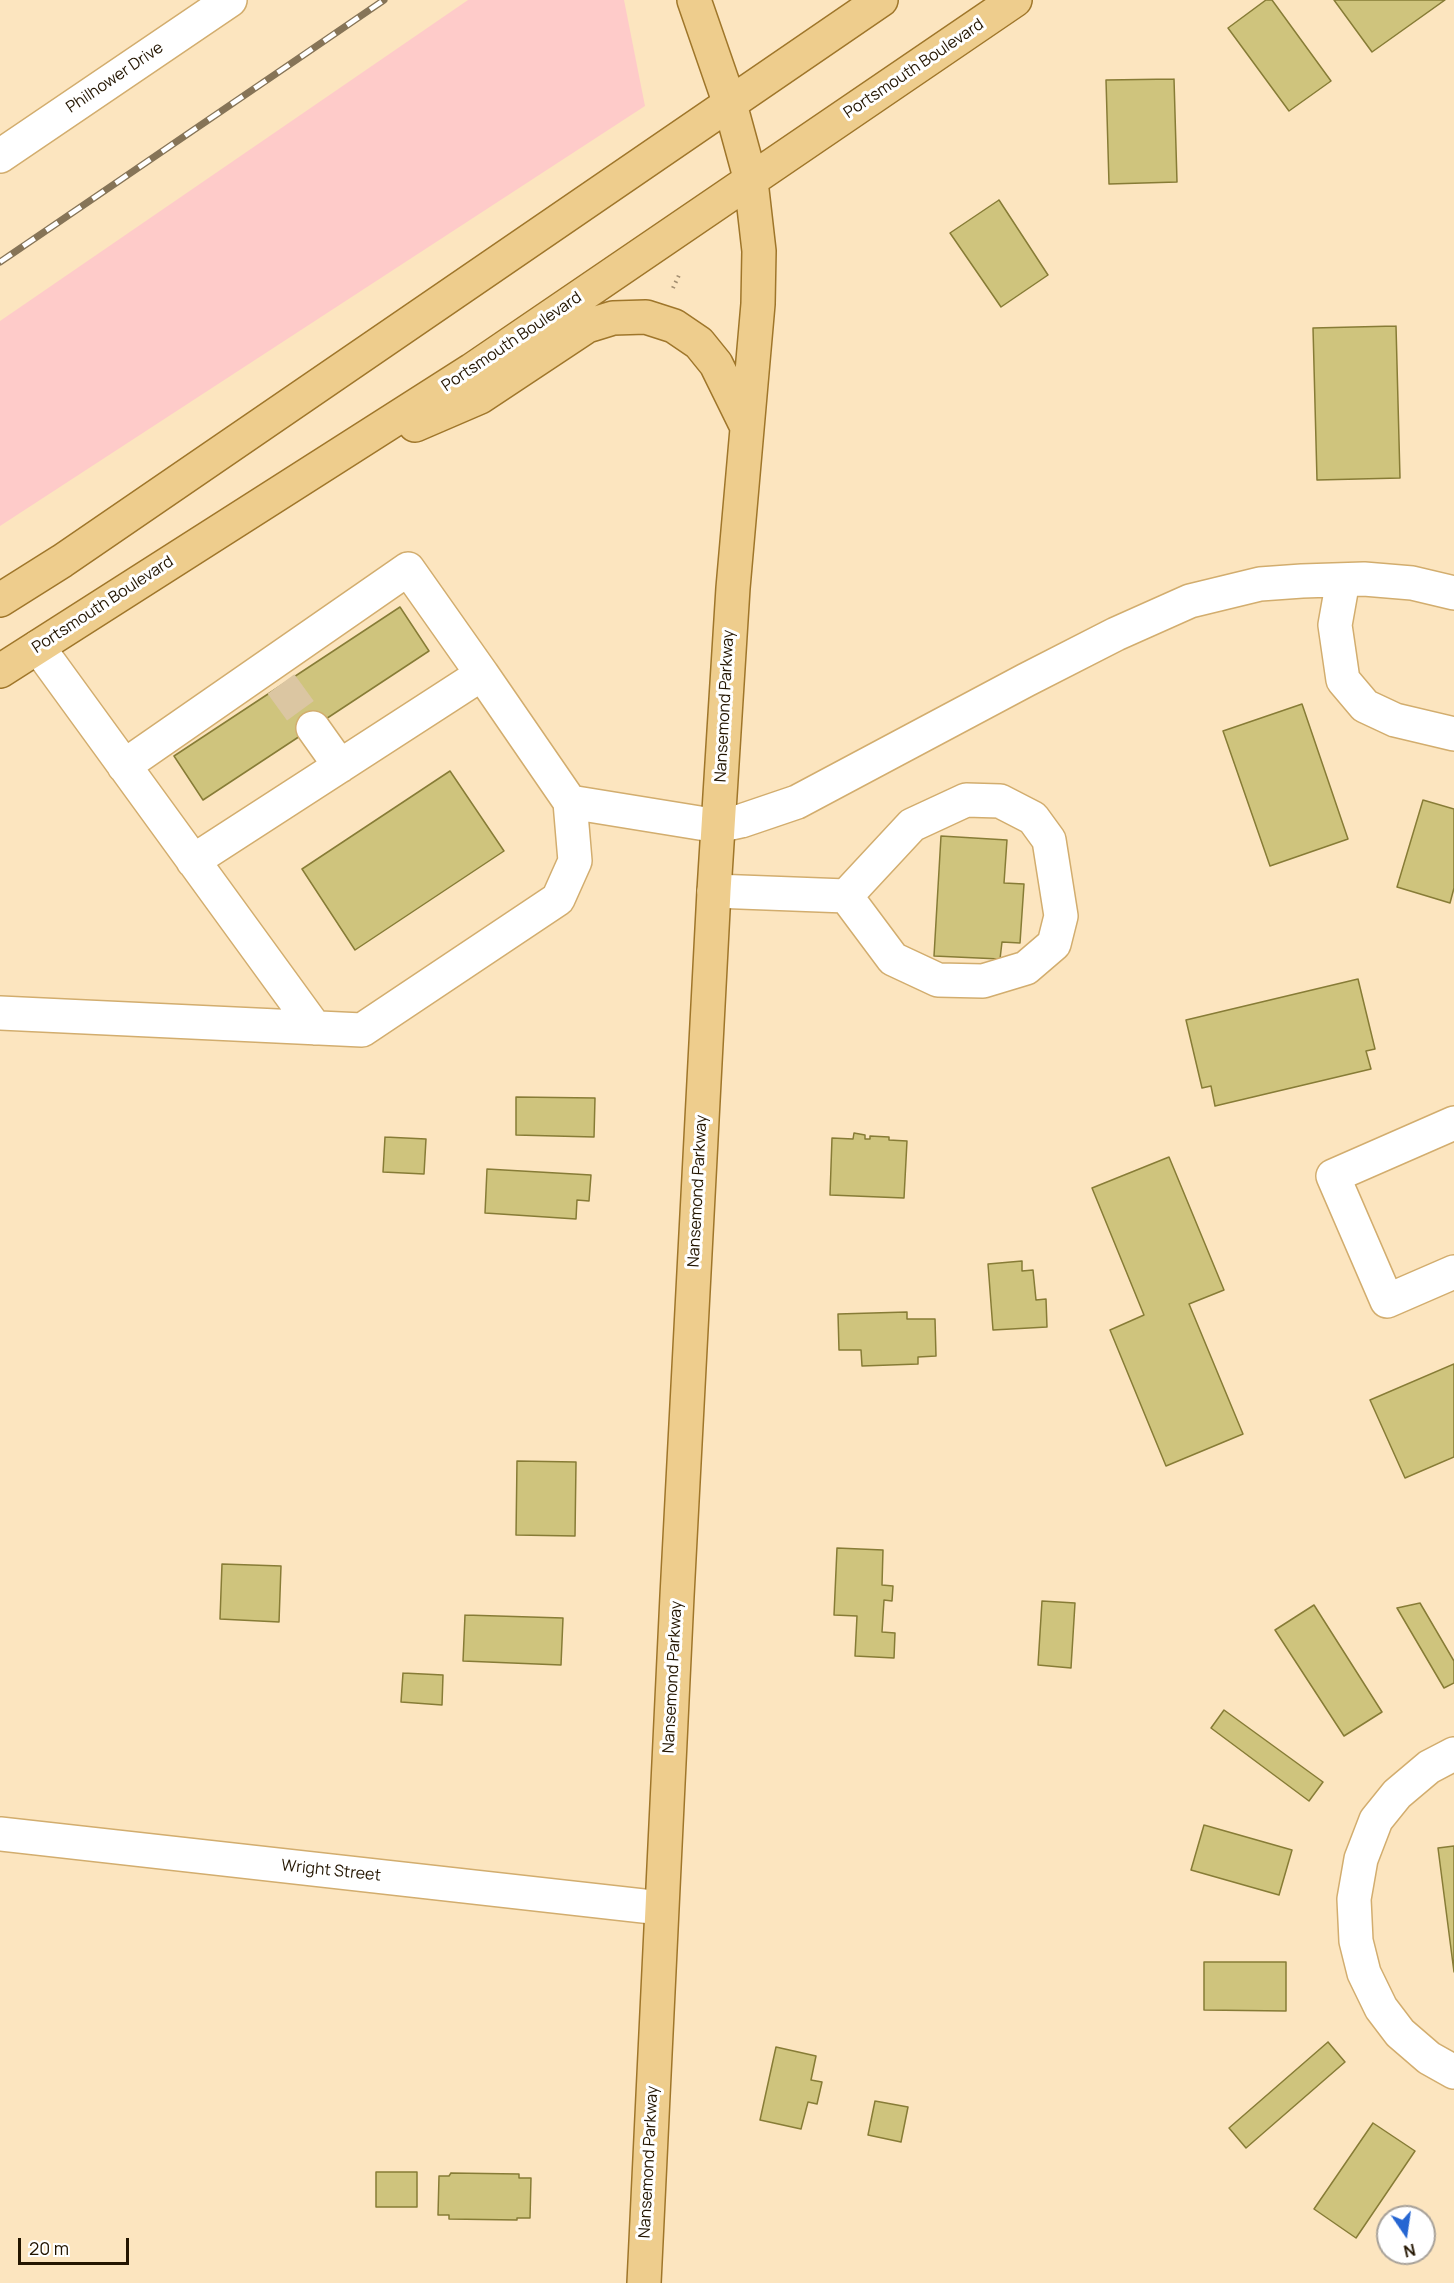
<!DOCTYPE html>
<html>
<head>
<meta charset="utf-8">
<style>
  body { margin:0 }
  #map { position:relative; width:1454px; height:2283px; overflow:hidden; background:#fce5bf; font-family:Manrope,sans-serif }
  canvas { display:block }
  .north { position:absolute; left:1376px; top:2205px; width:60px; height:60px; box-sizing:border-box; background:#fff; border:2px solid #a7a199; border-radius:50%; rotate:167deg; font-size:16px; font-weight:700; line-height:24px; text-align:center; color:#231500 }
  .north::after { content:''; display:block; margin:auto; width:21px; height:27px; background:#2666d2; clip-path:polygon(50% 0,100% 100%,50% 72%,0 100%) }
  .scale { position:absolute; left:18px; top:2238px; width:111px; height:27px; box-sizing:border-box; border:3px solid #231500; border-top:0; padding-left:8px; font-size:18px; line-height:21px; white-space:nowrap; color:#231500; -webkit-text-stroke:4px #fff; paint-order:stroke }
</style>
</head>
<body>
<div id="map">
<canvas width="1454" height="2283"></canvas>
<div class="north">N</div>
<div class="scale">20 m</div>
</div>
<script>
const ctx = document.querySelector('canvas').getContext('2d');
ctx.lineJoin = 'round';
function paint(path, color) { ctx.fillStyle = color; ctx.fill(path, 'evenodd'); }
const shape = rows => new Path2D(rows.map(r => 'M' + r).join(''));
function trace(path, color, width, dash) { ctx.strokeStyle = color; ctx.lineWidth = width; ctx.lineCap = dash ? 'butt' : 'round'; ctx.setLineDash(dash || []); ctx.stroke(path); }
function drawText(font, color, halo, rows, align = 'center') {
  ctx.font = font + ' Manrope,sans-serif'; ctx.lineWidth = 6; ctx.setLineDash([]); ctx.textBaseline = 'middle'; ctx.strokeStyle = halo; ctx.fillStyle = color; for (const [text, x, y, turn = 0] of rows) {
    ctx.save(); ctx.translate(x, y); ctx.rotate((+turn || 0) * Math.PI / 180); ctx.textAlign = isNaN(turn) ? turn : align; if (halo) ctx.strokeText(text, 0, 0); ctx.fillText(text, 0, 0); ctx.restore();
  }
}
paint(shape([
  [468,0,624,0,645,106,0,526,0,321]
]), '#fecbc9');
const building = shape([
  [1266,0,1272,0,1331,81,1289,111,1228,28,1266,0],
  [1334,0,1445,0,1372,52,1334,0],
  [1174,79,1177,182,1109,184,1106,80,1174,79],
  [999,200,1048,275,1001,307,950,233,999,200],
  [1396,326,1400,478,1317,480,1313,328,1396,326],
  [400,607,429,651,203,800,174,756,400,607],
  [1302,704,1348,839,1270,866,1223,731,1302,704],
  [450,771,504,851,355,950,302,869,450,771],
  [1423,800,1454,809,1454,888,1450,903,1397,887,1423,800],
  [941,836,1007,840,1004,883,1024,884,1020,943,1002,942,1000,959,934,956,941,836],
  [1358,979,1375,1049,1366,1051,1371,1069,1215,1106,1211,1086,1202,1088,1186,1020,1358,979],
  [516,1097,595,1098,594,1137,516,1135,516,1097],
  [854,1133,865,1135,865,1139,870,1139,870,1136,889,1137,889,1140,907,1141,904,1198,830,1195,832,1138,853,1139,854,1133],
  [385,1137,426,1139,424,1174,383,1172,385,1137],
  [1169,1157,1224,1290,1189,1304,1243,1434,1166,1466,1110,1330,1144,1315,1092,1188,1169,1157],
  [487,1169,591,1175,589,1201,577,1200,576,1219,485,1213,487,1169],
  [1022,1261,1022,1271,1033,1270,1036,1300,1046,1299,1047,1327,993,1330,988,1264,1022,1261],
  [907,1312,907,1319,935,1319,936,1356,918,1357,918,1364,862,1366,861,1350,839,1350,838,1314,907,1312],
  [1454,1364,1454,1457,1405,1478,1370,1400,1454,1364],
  [517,1461,576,1462,575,1536,516,1535,517,1461],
  [837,1548,883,1550,882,1585,893,1586,892,1601,884,1600,882,1632,895,1633,894,1658,855,1656,857,1616,834,1615,837,1548],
  [222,1564,281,1566,279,1622,220,1619,222,1564],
  [1042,1601,1075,1603,1071,1668,1038,1665,1042,1601],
  [1420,1603,1454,1661,1454,1683,1444,1688,1397,1608,1420,1603],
  [1314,1605,1382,1712,1344,1736,1275,1630,1314,1605],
  [465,1615,563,1618,561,1665,463,1661,465,1615],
  [403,1673,443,1675,442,1705,401,1702,403,1673],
  [1224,1710,1323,1782,1309,1801,1211,1728,1224,1710],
  [1204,1825,1292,1850,1279,1895,1191,1870,1204,1825],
  [1454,1846,1454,1972,1438,1848,1454,1846],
  [1204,1962,1286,1962,1286,2011,1204,2010,1204,1962],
  [1328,2042,1345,2062,1246,2148,1229,2128,1328,2042],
  [776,2047,816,2056,811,2080,822,2082,817,2104,808,2102,801,2129,760,2120,776,2047],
  [875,2101,908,2107,901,2142,868,2135,875,2101],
  [1373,2123,1415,2151,1356,2238,1314,2209,1373,2123],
  [376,2172,417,2172,417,2207,376,2207,376,2172],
  [451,2173,519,2174,519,2178,531,2178,530,2218,517,2218,517,2220,449,2219,449,2215,438,2215,439,2176,449,2176,451,2173]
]);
paint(building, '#cfc47d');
trace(building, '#877c36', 1.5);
trace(shape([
  [281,684,313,728]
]), '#dbc6a2', 33, [33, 16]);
const minor = shape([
  [0,156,230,0],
  [1343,580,1335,625,1343,680,1365,706,1395,720,1454,734],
  [38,647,315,1028],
  [313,728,340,766],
  [124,766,408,569,482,674],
  [193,861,482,674,570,802],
  [714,891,846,896,912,825,966,800,1000,801,1033,818,1049,840,1061,916,1054,944,1026,968,983,981,938,980,893,959,846,896],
  [0,1013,362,1030,558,899,575,861,570,802,718,826,741,821,797,802,1026,680,1116,634,1190,601,1260,584,1302,581,1364,579,1412,583,1454,593],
  [1454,1123,1333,1176,1387,1301,1454,1272],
  [1454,1754,1429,1767,1397,1794,1376,1820,1361,1859,1354,1899,1356,1941,1364,1973,1381,2008,1400,2033,1429,2058,1454,2072],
  [0,1834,661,1908]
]);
const major = shape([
  [415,425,480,397,587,326,613,318,646,317,674,326,699,343,716,364,747,427],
  [0,600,62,561,881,0],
  [0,671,472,370,1015,0],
  [644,2283,677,1596,714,891,733,588,758,304,759,251,751,181,730,104,694,0]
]);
trace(minor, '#d2ad6e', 36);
trace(major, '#9f762a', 36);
trace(shape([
  [673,288,680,273]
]), '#a28e70', 4, [1.5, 4.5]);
trace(minor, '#fff', 33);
trace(major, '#eecd8d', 33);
const rail = shape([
  [0,262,384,0]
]);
trace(rail, '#867457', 7);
trace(rail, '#fff', 4.5, [14]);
drawText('16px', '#231500', '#fff', [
  ["Portsmouth Boulevard",914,69,-34],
  ["Philhower Drive",115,78,-34],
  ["Portsmouth Boulevard",512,342,-34],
  ["Portsmouth Boulevard",103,605,-33],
  ["Nansemond Parkway",725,706,-87],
  ["Nansemond Parkway",698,1191,-87],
  ["Nansemond Parkway",673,1677,-87],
  ["Wright Street",331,1871,6],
  ["Nansemond Parkway",649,2162,-87]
]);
</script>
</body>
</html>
